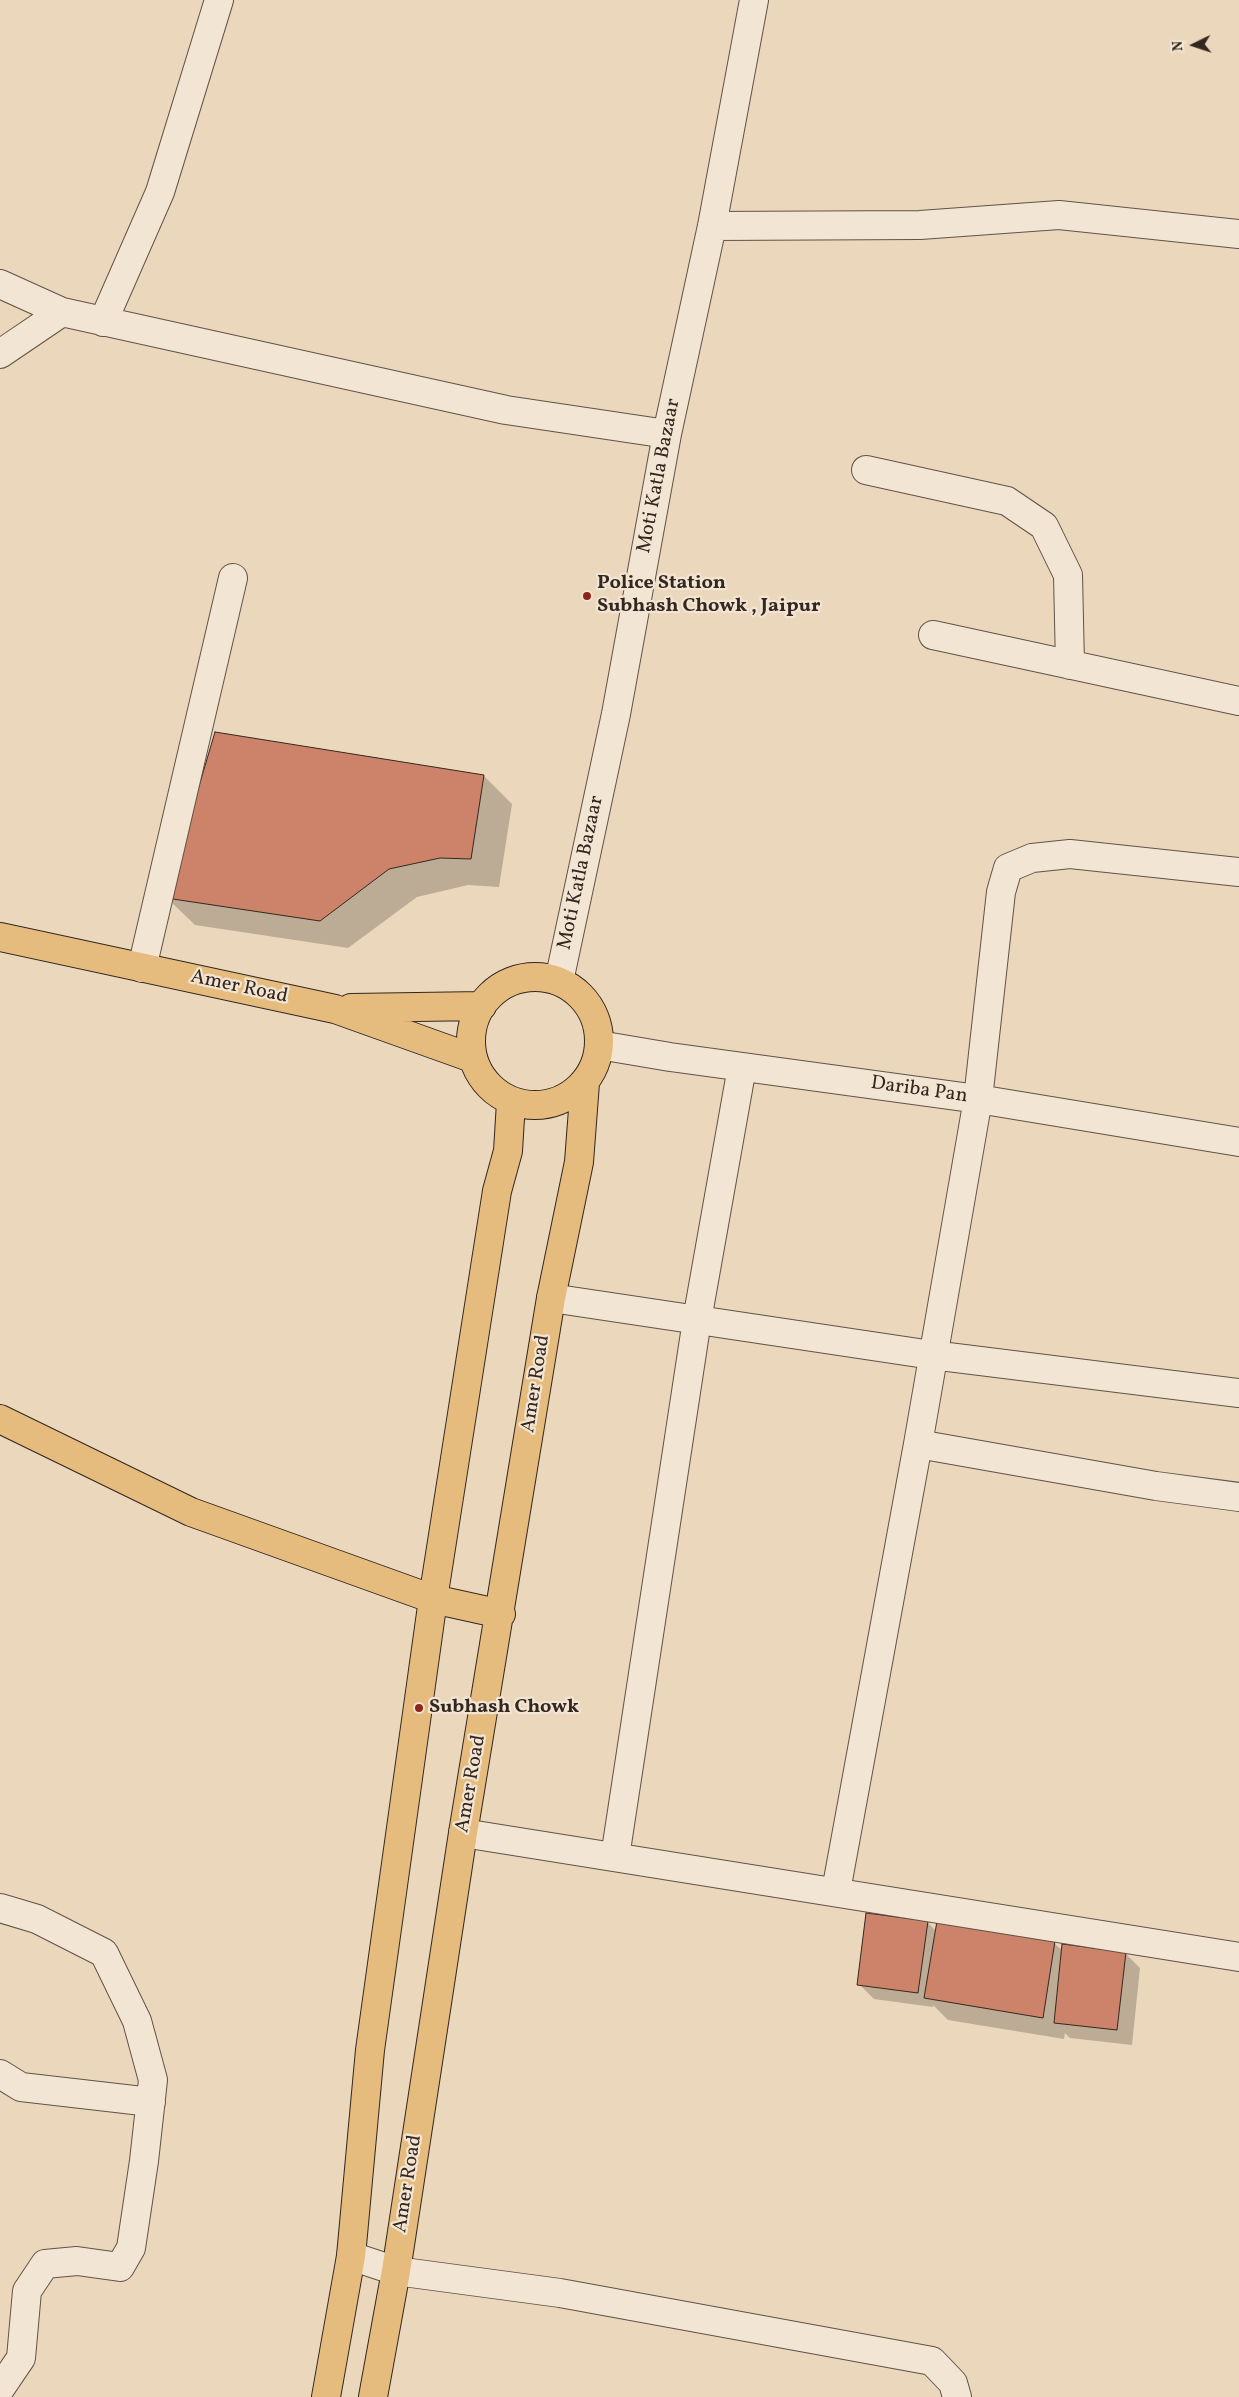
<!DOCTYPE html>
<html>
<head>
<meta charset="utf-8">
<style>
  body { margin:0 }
  #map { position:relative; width:1239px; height:2397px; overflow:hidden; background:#ebd7bb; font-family:Vollkorn,serif }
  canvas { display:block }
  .north { position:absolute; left:1169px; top:20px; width:50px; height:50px; -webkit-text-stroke:4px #f2e5d3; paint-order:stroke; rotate:266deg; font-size:14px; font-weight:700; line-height:20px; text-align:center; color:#332720 }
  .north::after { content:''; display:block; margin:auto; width:18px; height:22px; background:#332720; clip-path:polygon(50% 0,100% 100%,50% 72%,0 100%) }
</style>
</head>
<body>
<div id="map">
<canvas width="1239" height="2397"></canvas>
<div class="north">N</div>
</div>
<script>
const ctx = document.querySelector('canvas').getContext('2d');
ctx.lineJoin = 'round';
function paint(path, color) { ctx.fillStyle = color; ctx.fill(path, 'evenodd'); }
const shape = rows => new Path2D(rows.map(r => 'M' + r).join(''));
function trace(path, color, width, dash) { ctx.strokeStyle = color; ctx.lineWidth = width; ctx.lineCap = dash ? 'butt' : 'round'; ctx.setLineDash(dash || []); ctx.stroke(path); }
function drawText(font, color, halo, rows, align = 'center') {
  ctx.font = font + ' Vollkorn,serif'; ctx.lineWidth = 4.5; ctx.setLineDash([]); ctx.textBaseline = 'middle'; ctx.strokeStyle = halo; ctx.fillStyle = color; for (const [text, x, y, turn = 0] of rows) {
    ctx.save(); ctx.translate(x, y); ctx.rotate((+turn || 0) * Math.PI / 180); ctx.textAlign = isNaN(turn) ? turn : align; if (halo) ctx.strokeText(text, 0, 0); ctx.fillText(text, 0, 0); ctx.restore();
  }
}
paint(shape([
  [484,776,512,804,499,887,468,885,417,897,348,948,195,925,167,898],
  [927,1922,937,1932,1054,1943,1063,1951,1125,1953,1140,1968,1132,2045,1070,2038,1065,2033,1064,2039,948,2020,933,2005,933,2007,874,1999,859,1984]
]), '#0003');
const building = shape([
  [215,732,484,775,471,859,440,858,389,869,320,921,166,898,215,732],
  [866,1913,928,1921,918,1993,857,1985,866,1913],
  [937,1921,1055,1941,1043,2018,924,1998,937,1921],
  [1062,1944,1126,1952,1117,2030,1054,2023,1062,1944]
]);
paint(building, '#cc8369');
trace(building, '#332720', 1);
const minor = shape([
  [712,226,920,225,1059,215,1239,234],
  [0,284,62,312],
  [103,322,160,192,219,0],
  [0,354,62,312,506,410,667,434],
  [866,470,1007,501,1044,526,1068,575,1070,665],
  [933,635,1239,701],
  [1239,872,1070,854,1032,858,1008,868,1001,892,978,1099,918,1444,1156,1486,1239,1497],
  [142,968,233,578],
  [559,981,616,714,667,434,712,226,754,0],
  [599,1045,670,1057,978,1099,1239,1142],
  [551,1298,932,1355,1239,1393],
  [463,1833,1239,1957],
  [615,1857,697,1320,742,1067],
  [836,1891,918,1444],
  [0,1908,37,1919,104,1953,137,2021,153,2080,144,2161,131,2248,120,2267,77,2261,45,2264,27,2291,21,2358,0,2389],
  [0,2074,21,2087,151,2102],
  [351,2256,396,2271,560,2293,932,2361,953,2383,957,2397]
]);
const major = shape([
  [0,937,335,1009,472,1058],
  '471 1041a64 64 0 1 1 128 0a64 64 0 1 1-128 0Z',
  [351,1008,482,1006],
  [0,1419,191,1512,433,1599,501,1614],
  [326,2397,351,2256,370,2050,433,1599,497,1191,508,1151,511,1102],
  [373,2397,396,2271,463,1833,551,1298,579,1162,585,1083]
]);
trace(minor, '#615347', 30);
trace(major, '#332720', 30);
trace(minor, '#f2e5d3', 28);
trace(major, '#e6bc7e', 28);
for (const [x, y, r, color] of [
  [587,596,5,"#8f2418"],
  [419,1708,5,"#8f2418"]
]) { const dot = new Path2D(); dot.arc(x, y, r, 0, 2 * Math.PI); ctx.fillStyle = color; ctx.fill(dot); trace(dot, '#f2e5d3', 2); }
drawText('20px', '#332720', '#f2e5d3', [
  ["Moti Katla Bazaar",660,476,-79],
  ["Moti Katla Bazaar",582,873,-78],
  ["Amer Road",239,988,12],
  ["Dariba Pan",919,1091,8],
  ["Amer Road",537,1384,-81],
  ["Amer Road",472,1784,-80],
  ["Amer Road",409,2184,-81]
]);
drawText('bold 20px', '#332720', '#f2e5d3', [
  ["Police Station",597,584],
  ["Subhash Chowk , Jaipur",597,607],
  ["Subhash Chowk",429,1708]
], 'left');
</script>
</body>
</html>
